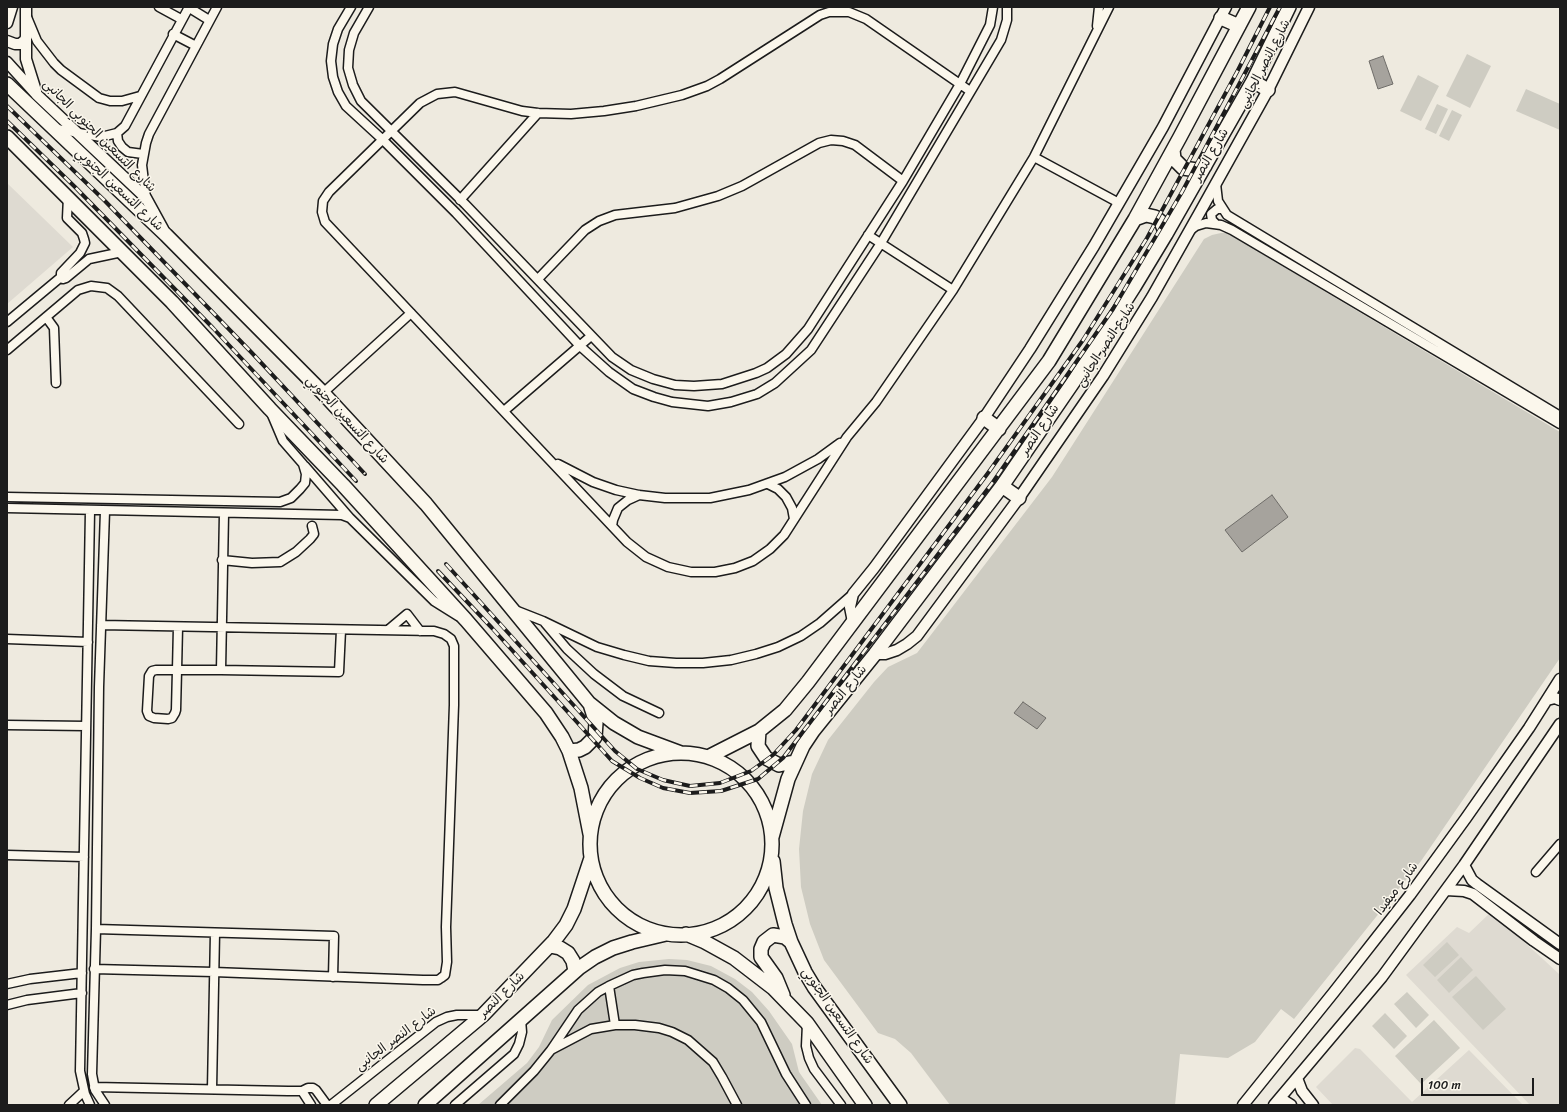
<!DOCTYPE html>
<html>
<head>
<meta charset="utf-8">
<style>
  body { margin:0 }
  #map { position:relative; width:1567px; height:1112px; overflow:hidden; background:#eeeadf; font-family:Sriracha,sans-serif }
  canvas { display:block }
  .frame { position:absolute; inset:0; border:8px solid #1c1c1c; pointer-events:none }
  .scale { position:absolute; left:1421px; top:1078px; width:113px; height:18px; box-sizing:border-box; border:2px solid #1c1c1c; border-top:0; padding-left:5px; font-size:12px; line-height:14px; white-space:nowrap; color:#1c1c1c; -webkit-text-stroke:3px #fbf7ec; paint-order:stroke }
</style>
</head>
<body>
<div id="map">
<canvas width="1567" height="1112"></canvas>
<div class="frame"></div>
<div class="scale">100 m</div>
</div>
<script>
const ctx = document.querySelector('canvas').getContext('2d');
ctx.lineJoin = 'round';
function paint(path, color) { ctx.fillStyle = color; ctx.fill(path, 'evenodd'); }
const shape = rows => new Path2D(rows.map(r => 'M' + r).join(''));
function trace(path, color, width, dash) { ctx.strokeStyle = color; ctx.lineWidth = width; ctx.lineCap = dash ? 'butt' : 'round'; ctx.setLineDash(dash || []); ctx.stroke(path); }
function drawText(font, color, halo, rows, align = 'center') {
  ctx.font = font + ' Sriracha,"Playpen Sans Arabic",sans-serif'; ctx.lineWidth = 3; ctx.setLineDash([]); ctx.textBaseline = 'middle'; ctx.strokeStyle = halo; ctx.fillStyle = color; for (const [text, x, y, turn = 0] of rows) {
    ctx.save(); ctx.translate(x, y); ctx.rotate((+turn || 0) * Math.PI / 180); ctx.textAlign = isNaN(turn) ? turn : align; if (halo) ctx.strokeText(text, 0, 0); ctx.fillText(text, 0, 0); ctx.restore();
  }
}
paint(shape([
  [7,183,73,247,7,304],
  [1491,912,1544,960,1559,974,1560,978,1560,1105,1530,1105,1406,975,1457,927,1469,933],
  [1355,1048,1360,1049,1412,1102,1469,1050,1523,1105,1333,1105,1316,1087]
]), '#dedad1');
paint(shape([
  [1467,54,1491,66,1470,108,1446,96],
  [1418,75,1439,86,1421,121,1400,111],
  [1526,89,1560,104,1560,130,1516,111],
  [1437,104,1448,109,1436,134,1425,129],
  [1452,110,1462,115,1449,141,1439,136],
  [1221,233,1231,233,1262,254,1560,432,1560,658,1421,861,1294,1019,1281,1009,1255,1042,1228,1058,1180,1054,1175,1105,950,1105,911,1053,895,1039,878,1033,824,960,810,924,801,887,799,849,803,811,812,774,828,740,874,682,888,667,917,653,1052,477,1204,239,1212,235],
  [1447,942,1459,955,1435,977,1423,965],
  [1461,957,1473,970,1449,993,1437,980],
  [669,959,687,960,711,966,735,979,752,992,769,1011,792,1044,799,1072,822,1105,478,1105,527,1063,539,1047,552,1020,588,985,620,968,639,962],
  [1476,976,1506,1009,1483,1030,1452,997],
  [1407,992,1429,1015,1416,1028,1394,1004],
  [1385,1013,1407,1036,1394,1049,1372,1026],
  [1434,1020,1460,1048,1421,1084,1395,1056]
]), '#ceccc2');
const water = shape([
  [1383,56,1393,84,1378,89,1369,61,1383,56],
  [1272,495,1288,517,1242,552,1225,530,1272,495],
  [1023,702,1046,718,1037,729,1014,713,1023,702]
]);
paint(water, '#a6a39d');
trace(water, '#6f6d69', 1);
const minor = shape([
  [159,7,181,19],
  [188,7,209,20],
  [351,7,338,29,333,44,331,61,333,77,338,92,346,106,383,140,456,213,580,346,609,372,633,389,654,397,672,402,708,406,731,402,757,394,775,383,811,350,881,243,1001,40,1007,20,1007,7],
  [369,7,354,33,349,50,348,68,353,85,361,101,465,204,612,357,631,370,653,379,675,385,694,386,722,384,756,373,767,368,786,354,808,329,903,181,960,84,990,25,993,7],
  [27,17,37,41,54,63,61,70,99,98,110,101,122,101,140,96],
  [1097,26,1099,7],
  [173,34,196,46],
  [970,91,866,19,849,12,829,12,820,15,806,24,720,79,707,86,682,95,636,106,604,111,571,114,538,113,522,111,455,92,437,94,420,103,329,192,323,201,322,212,325,222,627,542,646,557,668,567,691,572,715,572,735,568,753,561,770,549,784,535,847,437,876,402,953,290,1034,157,1109,7],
  [57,129,101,137,117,133,125,126,189,7],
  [117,133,118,141,122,147,128,152,143,154],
  [1034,157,1119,203],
  [1216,184,1218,201,1227,215,1560,416],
  [68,197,67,218,82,233,84,239,85,243,80,253,61,273,61,277,63,279,66,278,89,259,122,252],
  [146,198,142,165,146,143,149,134,217,7],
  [460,200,538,113],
  [1215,223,1212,220,1211,214,1217,209,1222,209],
  [1189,231,1196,226,1206,223,1221,225,1232,230,1560,424],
  [868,235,953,290],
  [538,279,585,230,599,221,615,215,675,208,718,196,742,186,819,143,831,140,843,141,855,145,903,181],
  [46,317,54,328,56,383],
  [7,322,61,277],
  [7,350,78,290,91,286,107,288,118,296,239,424],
  [323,393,411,313],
  [504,411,591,336],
  [558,464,593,482,616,490,639,495,665,498,710,498,749,490,785,477,818,459,840,443],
  [305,466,350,518],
  [768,484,778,489,786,497,792,508,794,519],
  [7,497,280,502,291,498,300,489,305,483,306,474,303,464,283,441,272,415],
  [7,508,342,515,350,518,434,601,458,616],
  [90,511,80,1071,85,1094,90,1105],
  [612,526,613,520,618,508,628,500,639,495],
  [222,560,252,563,280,562,296,552,310,539,314,534,312,526],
  [515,610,543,621,597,647,624,655,649,661,676,663,703,663,731,660,756,654,778,647,801,636,820,623,853,594],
  [545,623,567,649,594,674,623,696,659,713],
  [178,627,177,670,176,710,175,713,172,718,168,719,154,718,149,716,147,711,149,676,152,671,156,670,221,670,339,672,341,630],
  [388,630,407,614,420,631],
  [7,639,88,642],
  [221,670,224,514],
  [7,725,86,726],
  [7,855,84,857],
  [1536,872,1560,844],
  [96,929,334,936,333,977],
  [94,969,214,972,423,980,438,980,441,978,445,975,447,962,446,927,454,705,454,646,451,639,444,634,434,631,101,625],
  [7,984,30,979,82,973],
  [609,986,615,1025],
  [7,1005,27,1000,82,993],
  [807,1024,806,1046,809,1058,814,1069,841,1105],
  [551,1050,578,1010,598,992,609,986,633,975,643,973,665,970,685,971,714,980,728,988,743,1000,761,1022,786,1074,806,1105],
  [94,1087,288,1091,302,1091,308,1088,313,1088,316,1090,327,1105],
  [212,1089,215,933],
  [302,1091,311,1105],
  [69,1105,84,1091],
  [105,1105,95,1090,92,1074,96,929,99,687,105,511],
  [331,1105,436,1022,447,1017,457,1015,483,1015],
  [455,1105,514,1054,519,1044,522,1032,521,1020],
  [500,1105,534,1071,551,1050,591,1029,615,1025,635,1025,659,1028,672,1032,688,1040,713,1062,722,1077,737,1105]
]);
const tertiary = shape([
  [26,7,26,59,36,91],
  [7,23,12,7],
  [7,41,15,44,20,44,24,41,27,36],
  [7,62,36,94,146,198,163,229],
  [853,622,850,607,853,594,874,568,984,418,1030,349,1094,246,1163,127,1226,7],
  [875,654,885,654,897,650,907,644,917,636,1019,498,1103,376,1152,297,1200,212,1268,90,1309,7],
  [1547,700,1555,698,1560,700],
  [1464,865,1472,880,1477,884,1560,944],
  [1446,890,1464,891,1473,894,1534,941,1560,959],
  [1297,1078,1302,1091,1313,1105],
  [1280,1098,1291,1105],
  [1243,1105,1334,992,1410,895,1466,818,1529,728,1560,679],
  [1274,1105,1382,977,1464,865,1560,724]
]);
const primary = shape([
  [1221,18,1239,26],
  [1253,81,1268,90],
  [7,84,166,235,323,393,426,504,589,703,614,723,638,737,681,753],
  [7,137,172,302,270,409,343,485,466,620,546,713,562,737,569,751,581,788,590,834],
  [1173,150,1174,159,1183,168,1197,170,1205,166],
  [1135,219,1146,215,1155,217,1161,222,1166,234],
  [984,418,999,429],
  [1002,486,1019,498],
  [759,731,758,746,766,758,779,765,794,762],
  [569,751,579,750,585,747,595,737,596,723,590,704],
  '590 844a91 91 0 1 1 182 0a91 91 0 1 1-182 0Z',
  [708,757,759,731,785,710,808,682,1049,361,1135,219,1180,137,1249,7],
  [772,837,788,779,803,746,813,731,875,654,1002,486,1074,381,1134,287,1166,234,1253,81,1289,7],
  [773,861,776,888,785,924,791,942,805,972,814,987,900,1105],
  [686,934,705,942,734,958,773,988,807,1023,865,1105],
  [550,946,560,948,568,953,573,961,575,971],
  [783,995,776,978,761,957,761,949,764,942,773,935,785,937,791,942],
  [376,1105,483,1015,554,941,566,925,574,909,591,858],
  [425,1105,579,968,595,957,613,948,632,942,666,934]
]);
trace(minor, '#1c1c1c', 11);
trace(tertiary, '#1c1c1c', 13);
trace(primary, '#1c1c1c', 16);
trace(minor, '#fbf7ec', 8);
trace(tertiary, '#fbf7ec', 10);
trace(primary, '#fbf7ec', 13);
const rail = shape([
  [7,106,104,200,252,353,365,474],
  [7,121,75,187,213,328,356,481],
  [446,564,615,751,637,769,663,780,690,786,720,783,751,771,773,755,796,730,988,473,1083,340,1147,238,1237,72,1270,7],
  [438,571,492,628,612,761,640,778,663,788,690,793,721,791,758,779,783,758,866,649,993,482,1113,309,1182,192,1280,7]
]);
trace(rail, '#1c1c1c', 4);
trace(rail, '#fbf7ec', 2.5, [8]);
drawText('13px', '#1c1c1c', '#fbf7ec', [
  ["شارع النصر الجانبى",1265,64,-63],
  ["شارع التسعين الجنوبي الجانبى",99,136,45],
  ["شارع النصر",1211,155,-60],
  ["شارع التسعين الجنوبي",119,190,43],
  ["شارع النصر الجانبى",1106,345,-57],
  ["شارع التسعين الجنوبي",347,420,47],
  ["شارع النصر",1040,430,-56],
  ["شارع النصر",846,690,-51],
  ["شارع ميفيدا",1397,889,-53],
  ["شارع النصر",502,995,-45],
  ["شارع التسعين الجنوبي",837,1016,55],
  ["شارع النصر الجانبى",396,1039,-37]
]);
</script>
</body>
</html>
